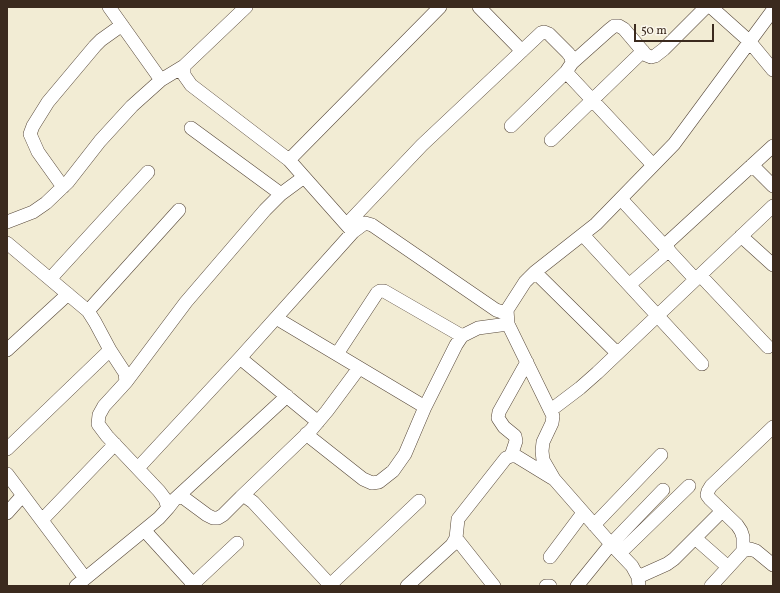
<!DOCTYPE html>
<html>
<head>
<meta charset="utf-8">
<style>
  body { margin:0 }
  #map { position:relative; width:780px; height:593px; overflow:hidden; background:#f2ecd4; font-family:Vollkorn,serif }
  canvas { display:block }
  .frame { position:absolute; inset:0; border:8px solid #3b2a1e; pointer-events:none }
  .scale { position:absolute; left:634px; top:24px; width:80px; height:18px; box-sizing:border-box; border:2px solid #3b2a1e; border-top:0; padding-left:5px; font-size:12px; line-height:14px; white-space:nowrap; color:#3b2a1e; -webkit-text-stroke:3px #fbf7ec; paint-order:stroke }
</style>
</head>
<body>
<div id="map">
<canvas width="780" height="593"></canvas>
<div class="frame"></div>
<div class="scale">50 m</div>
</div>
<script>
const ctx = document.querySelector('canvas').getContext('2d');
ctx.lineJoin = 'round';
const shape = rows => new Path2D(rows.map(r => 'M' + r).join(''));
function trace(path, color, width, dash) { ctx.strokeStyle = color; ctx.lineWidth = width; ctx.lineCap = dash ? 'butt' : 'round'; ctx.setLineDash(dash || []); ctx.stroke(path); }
const street = shape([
  [109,7,161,80],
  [246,7,184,66,184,75,191,85,289,160,352,231],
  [479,7,522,51],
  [711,7,749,41,773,70],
  [572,63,609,30,614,26,619,26,624,29,646,55,651,57,655,56,664,49,706,7],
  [566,72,653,165],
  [191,128,281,194],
  [551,140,643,51],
  [289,160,440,7],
  [752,165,773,186],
  [63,187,38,152,30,134,33,126,48,102,95,46,101,40,122,25],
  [621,199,695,279],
  [7,222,33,212,46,203,68,182,100,141,132,106,161,80,184,66],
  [347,224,422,145,541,33,544,32,549,34,568,53,571,57,572,63,566,72,511,126],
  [583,235,702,364],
  [741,236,773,265],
  [7,243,88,311,95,322,110,350,125,373,126,382,104,406,99,415,98,424,107,436,159,491,165,499,168,508,159,518,76,586],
  [664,246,773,146],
  [535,272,617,353],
  [700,275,768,347],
  [50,279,148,172],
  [629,285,669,250],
  [507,310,508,324,553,416,552,423,543,442,542,451,543,460,554,479,611,544,632,566,638,577,639,586],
  [88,311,179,210],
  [276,318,425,407],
  [7,350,68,294],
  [337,354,377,293,380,291,384,291,462,336],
  [240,358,318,422],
  [126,382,186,302,265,210,281,194,304,177],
  [551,410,580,388,597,373,773,206],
  [306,434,363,479,372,483,379,482,393,471,405,454,425,407,456,345,462,336,478,328,508,324],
  [7,449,110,350],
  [511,456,516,441,515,436,504,427,498,418,499,412,527,362],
  [138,468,240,358,353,232,365,223,372,225,496,310,502,312,507,310,525,282,535,272,596,224,674,144,773,10],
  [7,474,85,578],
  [241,497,311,430,327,411,359,368],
  [175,499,287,396],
  [168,508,175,499,180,497,184,498,207,515,213,518,218,518,223,515,241,497,246,497,253,502,331,586],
  [7,513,23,495],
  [42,520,115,444],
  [594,525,661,455],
  [145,531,195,586],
  [456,538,494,586],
  [695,538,728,567],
  [743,551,743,537,741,531,737,525,710,499,707,495,708,491,711,486,773,427],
  [620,553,689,486],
  [550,557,583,513],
  [638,577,667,564,674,559,722,511],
  [330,585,419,501],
  [191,586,237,543],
  [407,586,452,545,456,538,458,519,506,458,511,456,516,456,552,478],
  [546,586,550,586],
  [577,586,611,544,663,490],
  [711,586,743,551,750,549,756,551,773,565]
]);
trace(street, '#564739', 14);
trace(street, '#fff', 13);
</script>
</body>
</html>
